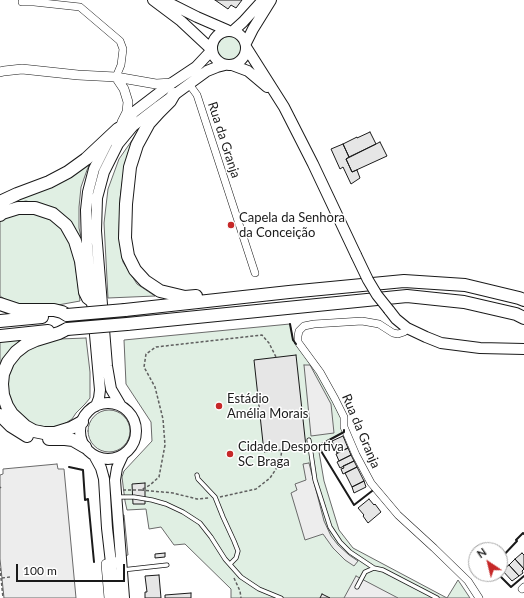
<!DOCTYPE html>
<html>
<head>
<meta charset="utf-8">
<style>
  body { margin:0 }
  #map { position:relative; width:524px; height:598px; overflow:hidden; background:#fff; font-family:Lato,sans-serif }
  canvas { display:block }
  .north { position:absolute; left:468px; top:542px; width:40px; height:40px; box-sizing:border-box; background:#fff; border:1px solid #a3a3a3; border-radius:50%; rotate:325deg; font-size:11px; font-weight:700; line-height:16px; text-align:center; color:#1a1a1a }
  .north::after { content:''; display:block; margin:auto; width:14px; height:18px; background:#c62828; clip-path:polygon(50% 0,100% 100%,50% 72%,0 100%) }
  .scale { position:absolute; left:16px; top:564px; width:109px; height:18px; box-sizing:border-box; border:2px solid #1a1a1a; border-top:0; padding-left:5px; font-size:12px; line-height:14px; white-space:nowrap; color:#1a1a1a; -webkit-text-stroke:3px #fff; paint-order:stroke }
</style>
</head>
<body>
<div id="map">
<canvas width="524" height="598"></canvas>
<div class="north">N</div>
<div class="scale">100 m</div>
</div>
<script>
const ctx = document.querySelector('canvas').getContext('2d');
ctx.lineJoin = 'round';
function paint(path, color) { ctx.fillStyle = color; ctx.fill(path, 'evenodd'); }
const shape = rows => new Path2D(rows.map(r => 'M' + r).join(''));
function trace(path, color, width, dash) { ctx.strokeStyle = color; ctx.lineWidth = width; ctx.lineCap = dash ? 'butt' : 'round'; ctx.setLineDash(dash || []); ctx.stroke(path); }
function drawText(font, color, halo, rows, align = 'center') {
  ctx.font = font + ' Lato,sans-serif'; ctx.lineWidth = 3; ctx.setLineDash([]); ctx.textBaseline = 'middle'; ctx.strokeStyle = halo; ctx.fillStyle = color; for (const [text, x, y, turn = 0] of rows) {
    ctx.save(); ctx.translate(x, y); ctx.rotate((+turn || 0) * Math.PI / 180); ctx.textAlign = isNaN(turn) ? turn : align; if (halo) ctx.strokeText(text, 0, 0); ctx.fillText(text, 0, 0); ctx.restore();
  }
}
const green = shape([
  '217 49a13 13 0 1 1 26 0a13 13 0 1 1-26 0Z',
  [135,136,128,153,124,170,120,199,119,235,123,262,137,284,155,296,108,298,104,223,108,189,119,159,135,136],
  [93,157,87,170,81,187,79,207,79,228,81,237,77,238,43,205,26,201,10,204,0,209,93,157],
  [16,212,30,212,48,218,64,231,71,245,75,262,80,301,58,305,26,306,9,302,0,296,0,220,16,212],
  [290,324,293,340,313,365,342,418,344,432,318,446,324,481,339,530,353,548,447,598,458,580,470,598,231,598,231,589,185,544,174,545,161,527,149,529,146,509,127,510,125,501,122,477,124,471,152,441,151,422,126,384,124,340,290,324],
  [86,338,90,372,90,398,85,404,76,413,72,419,61,426,47,427,34,425,20,416,11,403,7,387,8,373,16,358,24,351,38,344,59,339,86,338],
  [23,339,0,368,0,341,23,339],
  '88 431a21 21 0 1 1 42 0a21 21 0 1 1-42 0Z'
]);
paint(green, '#e0efe3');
trace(green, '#6a6a6a', 1);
const parking = shape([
  [304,365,310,365,331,404,334,433,311,436,304,365],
  [309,463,324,521,331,536,338,545,349,555,358,561,354,566,345,560,333,548,323,534,305,540,291,493,297,490,295,484,306,480,303,464,309,463],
  [57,464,58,469,64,469,76,598,4,598,0,559,0,475,3,474,3,469,57,464],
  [120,515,124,515,128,555,124,556,120,515],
  [356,576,398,598,344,598,356,576]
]);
paint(parking, '#ededed');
trace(parking, '#6a6a6a', 1);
const building = shape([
  [215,0,242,0,236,8,231,5,228,9,215,0],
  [370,132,376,144,349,157,343,144,357,137,357,138,370,132],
  [380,142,387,156,352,172,346,159,380,142],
  [343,144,349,157,346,159,352,172,357,170,360,178,351,184,343,167,340,169,331,149,343,144],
  [296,355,306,447,264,452,254,360,296,355],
  [343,436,348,448,337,453,332,441,343,436],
  [348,448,351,455,339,461,336,454,348,448],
  [351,455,354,461,340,468,337,462,351,455],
  [354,461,357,467,343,474,341,469,344,468,343,466,354,461],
  [357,467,364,481,352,487,345,473,357,467],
  [364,481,366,487,354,493,352,487,364,481],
  [145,483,145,504,133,504,132,484,145,483],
  [369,499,374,505,375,504,381,512,368,523,363,516,364,515,358,508,369,499],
  [165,553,165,557,155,558,155,554,165,553],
  [522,553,524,555,524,569,515,559,522,553],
  [515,559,524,569,522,571,523,573,519,576,509,565,515,559],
  [509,565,519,576,512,581,502,570,509,565],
  [159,575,161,598,145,598,145,592,147,592,145,576,159,575],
  [191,593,191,598,165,598,165,595,191,593],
  [322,594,330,598,320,598,322,594]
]);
paint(building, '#e6e6e6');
trace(building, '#1a1a1a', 1);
const lane = shape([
  [309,440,315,480,330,527,340,542,350,552,374,568],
  [197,475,198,479,215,497,223,517,234,541,238,551,236,558,230,564],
  [118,497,134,497,152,500,166,504,183,512,200,523,211,537,225,559,241,577,259,589,281,598],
  [115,559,117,566,122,570,167,565],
  [357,587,365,572,374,568,383,570,437,598]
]);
const street = shape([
  [22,2,34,2,80,7,120,41,123,49,121,65,116,77],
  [189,84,197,95,255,273],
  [407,328,404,332,398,334,393,333,379,324,362,321,314,324,304,326,299,331,298,336,298,342,320,372,335,399,344,417,344,427,356,455,371,483,398,515,434,548,468,581,479,598],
  [522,589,524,587]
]);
const secondary = shape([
  [0,72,4,71,22,69,78,75,116,77,156,84,172,83],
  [116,77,124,89,128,102,127,112,122,122],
  [106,564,109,598]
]);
const primary = shape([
  [153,0,181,21,211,49],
  [163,0,197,17,227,30],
  '212 48a17 17 0 1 1 34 0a17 17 0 1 1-34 0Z',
  [233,31,243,22,263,0],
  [246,43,253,29,271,0],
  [246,47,284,107,313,164,356,255],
  [232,65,248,71,267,87],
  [389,310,396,319,407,328,426,337,441,343,480,348,524,349],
  '80 431a28 28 0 1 1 56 0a28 28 0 1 1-56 0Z',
  [96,406,99,398,100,390,87,246,86,210,88,192,94,169,107,143,118,129,134,112,172,83,196,67,212,50],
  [121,406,111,389,107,366,96,231,97,198,104,172,118,144,133,126,159,106,207,71,217,67,225,65],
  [123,455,117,468,115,480,124,598],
  [95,457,101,468,104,479,107,528,115,598]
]);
const highway = shape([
  [174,94,170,101,159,112,149,123,137,145,130,167,126,204,125,238,128,256,135,270,145,281,160,291,185,297,196,296],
  [0,202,17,194,49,182,68,172,86,159,118,129],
  [0,215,2,213,18,208,35,208,53,214,66,225,75,241,81,261,85,292,88,298,92,301],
  [0,304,18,310,54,310,62,312,67,315],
  [125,310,289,292,404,281,465,285,519,298,524,300],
  [0,321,42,317],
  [127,324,407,296,464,302,516,314,524,318],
  [67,329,59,333,36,340,25,345,16,352,8,362,3,374,2,384,3,395,7,406,12,414,25,426,34,431,44,433,55,433,71,428,82,422],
  [0,336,48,331],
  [0,415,11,426,27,436],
  [49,439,65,439,73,440,85,447]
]);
trace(lane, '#1a1a1a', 5);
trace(street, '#1a1a1a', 8);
trace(secondary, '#1a1a1a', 10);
trace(primary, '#1a1a1a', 12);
trace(highway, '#1a1a1a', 14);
trace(shape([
  [0,488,1,487],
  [123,490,141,490,150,485,159,477,165,445,163,419,155,387,144,367,146,354,156,347,262,335,269,343,276,357],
  [141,490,173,493,197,499,209,498],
  [220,497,256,489,270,478,278,466,281,456,282,449],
  [0,568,3,598],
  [2,578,10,577],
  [234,578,240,591,241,598]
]), '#5f5f5f', 1.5, [3, 2]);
trace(lane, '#fff', 3.5);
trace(street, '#fff', 7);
trace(secondary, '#fff', 9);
trace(primary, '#fff', 10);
trace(highway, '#fff', 12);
const primaryBridge = shape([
  [356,255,368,280,377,295,389,310]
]);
const highwayBridge = shape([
  [67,315,125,310],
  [67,329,127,324]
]);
trace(primaryBridge, '#1a1a1a', 12, []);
trace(highwayBridge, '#1a1a1a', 14, []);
trace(primaryBridge, '#fff', 10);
trace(highwayBridge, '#fff', 12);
trace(shape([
  [290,324,293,340,296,344],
  [344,430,344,432,318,446,354,505,372,491],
  [69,467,83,470,85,500,88,499,94,562],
  [500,559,517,541,516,540,523,533,524,534],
  [498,574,511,587,524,576]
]), '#1a1a1a', 2);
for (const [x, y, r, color] of [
  [231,225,4,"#c62828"],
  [219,406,4,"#c62828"],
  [230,454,4,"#c62828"]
]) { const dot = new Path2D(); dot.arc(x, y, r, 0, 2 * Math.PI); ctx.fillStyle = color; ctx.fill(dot); trace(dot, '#fff', 1.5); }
drawText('13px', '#1a1a1a', '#fff', [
  ["Rua da Granja",224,140,72],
  ["Rua da Granja",361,431,67]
]);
drawText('13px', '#1a1a1a', '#fff', [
  ["Capela da Senhora",239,218],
  ["da Conceição",239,233],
  ["Estádio",227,399],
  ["Amélia Morais",227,414],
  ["Cidade Desportiva",238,447],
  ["SC Braga",238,462]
], 'left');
</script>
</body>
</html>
